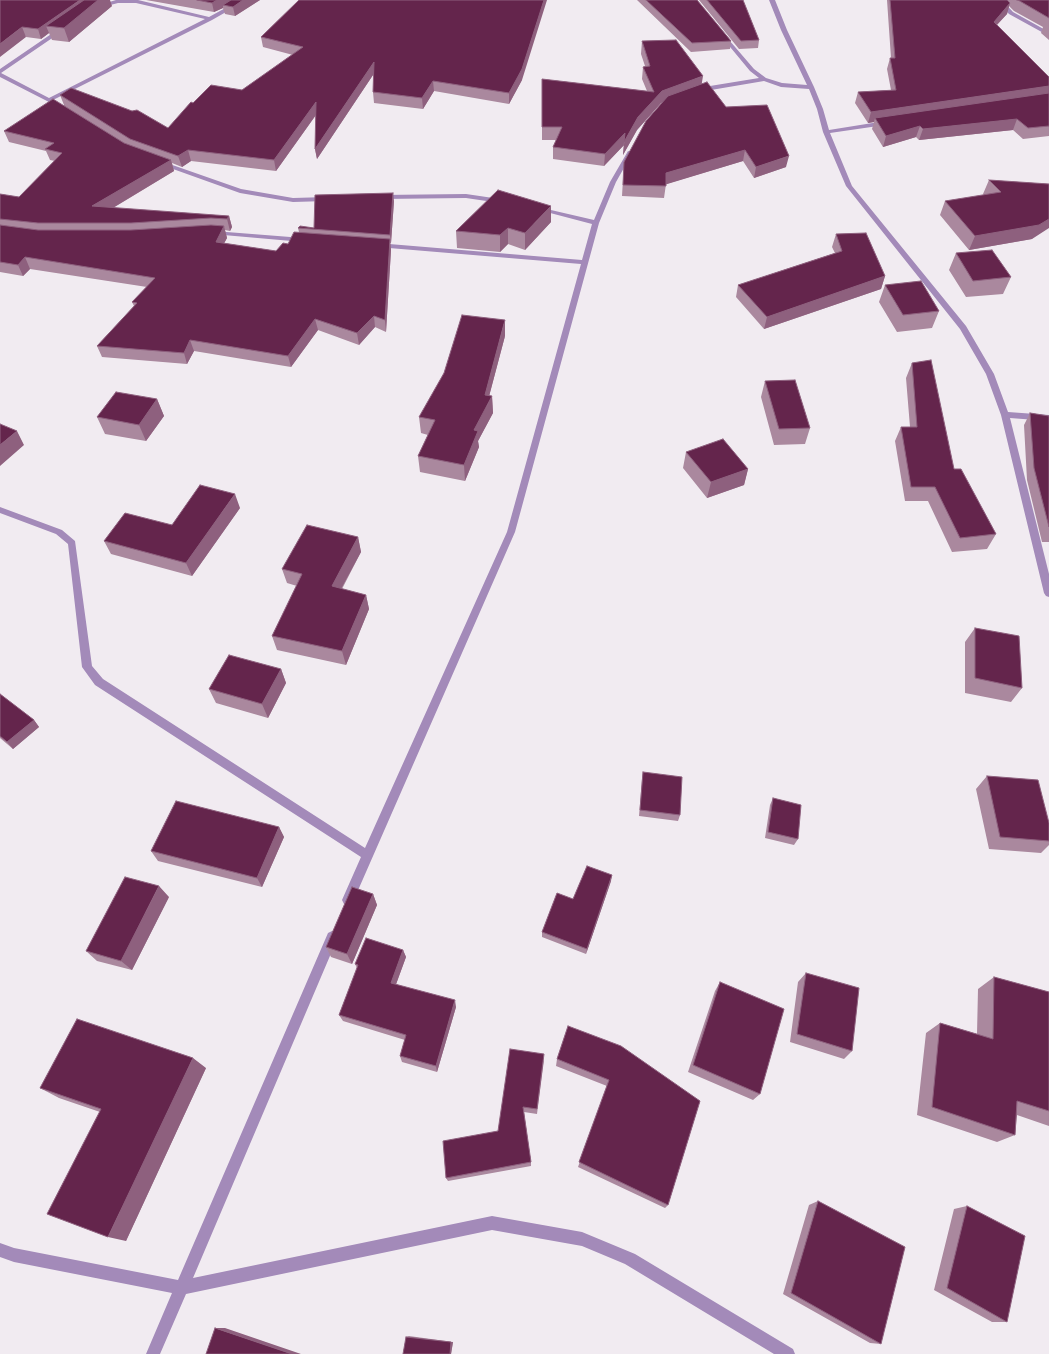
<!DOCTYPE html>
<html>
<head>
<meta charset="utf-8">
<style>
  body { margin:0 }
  canvas { display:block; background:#f1ebf1 }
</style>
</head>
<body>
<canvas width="1049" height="1354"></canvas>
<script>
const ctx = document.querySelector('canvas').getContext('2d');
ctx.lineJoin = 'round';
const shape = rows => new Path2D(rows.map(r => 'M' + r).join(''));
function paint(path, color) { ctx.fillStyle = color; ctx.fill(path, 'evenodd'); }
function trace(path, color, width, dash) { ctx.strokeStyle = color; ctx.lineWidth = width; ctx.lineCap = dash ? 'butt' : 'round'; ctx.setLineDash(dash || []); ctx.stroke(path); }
paint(shape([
  [116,0,138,0,209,17,240,0,247,0,212,20,53,100,63,107,63,109,59,109,47,101,0,77,0,69,60,28,64,28,64,30,1,73,49,98,205,19,136,3,118,3,99,8,96,6,116,0],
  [769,0,775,0,787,30,814,87,823,109,829,130,885,121,888,123,885,125,830,133,852,186,966,326,994,374,1008,412,1049,415,1049,421,1010,418,1049,574,1049,597,1046,596,1044,593,1001,415,986,374,960,329,846,186,823,132,817,109,809,89,781,87,764,81,711,90,699,94,696,92,710,86,759,78,750,71,721,36,720,35,723,33,754,69,766,78,782,83,807,85,781,30,769,0],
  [996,0,1002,0,1013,12,1049,32,1049,36,1009,14,996,0],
  [628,151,633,152,616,182,599,223,515,532,352,904,348,906,344,904,342,900,361,857,95,685,82,667,68,544,56,534,0,513,0,507,62,530,75,541,92,666,103,679,365,848,507,532,581,264,377,247,374,245,377,243,582,260,592,224,535,209,538,207,594,220,610,182,628,151],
  [161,161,241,189,293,198,327,197,330,199,327,201,293,202,240,193,159,164,159,162,161,161],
  [466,194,500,199,503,201,500,203,466,198,381,199,378,197,381,195,466,194],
  [214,231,303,238,306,240,303,242,212,234,211,233,214,231],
  [332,931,336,933,338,937,193,1278,492,1216,582,1232,635,1254,793,1349,795,1354,774,1354,625,1264,582,1246,492,1230,186,1294,160,1354,146,1354,172,1293,14,1262,0,1257,0,1243,14,1248,178,1280,328,933,332,931]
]), '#a38ab9');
paint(shape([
  [0,0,112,6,69,42,52,40,49,33,41,39,26,37],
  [146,0,260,0,235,16,225,14,223,8,214,12],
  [637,0,697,0,731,41,730,49,691,52],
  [699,0,743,0,759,40,758,48,739,49],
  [887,0,1049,0,1049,40,1041,33,1043,27,1014,11,1009,6,1007,14,997,25,1049,77,1049,136,1023,139,1013,130,919,140,916,137,883,147,872,129,874,122,868,123,855,103,858,92,891,90,887,69,890,58,891,58],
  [261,37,522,80,509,104,434,91,423,109,374,103,373,92,373,75,317,159,315,149,316,115,276,171,191,161,182,167,172,163,174,171,113,208,229,216,232,227,230,231,225,230,227,238,224,243,276,251,288,244,299,232,298,228,314,228,394,201,391,243,390,243,391,250,386,332,375,327,359,345,318,330,291,367,194,351,187,364,102,357,97,346,134,306,132,302,147,287,30,269,23,276,0,272,0,194,19,197,55,161,50,160,46,151,9,142,4,131,64,105,60,95,168,128,193,103,242,90,293,55,263,47],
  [642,41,702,84,726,107,786,167,754,178,743,161,666,184,664,198,622,196,624,162,663,102,661,103,637,130,623,155,624,145,604,166,553,159,553,147,556,140,542,140,542,79,647,91,642,79,643,67,645,66,641,54],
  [989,180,1049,184,1032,239,969,250,940,215,945,201,984,195,983,194],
  [551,222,525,250,508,244,500,252,457,248,456,231],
  [836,234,885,276,881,289,764,329,736,297,738,285,835,253,832,247],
  [956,253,1011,277,1003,294,966,297,949,270],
  [885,285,939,311,932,328,897,332,879,302],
  [505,336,489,396,492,396,493,413,478,441,479,447,465,481,420,472,418,456,428,435,421,433,419,417],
  [912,363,954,469,996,534,987,549,952,552,928,501,905,501,895,441,901,427,910,427,906,378],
  [765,381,810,428,805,444,774,445,761,397],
  [157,399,164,416,146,441,105,434,97,417],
  [1030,413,1049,416,1049,542,1042,542,1027,480,1024,425],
  [686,452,748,469,744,485,707,498,683,468],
  [240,508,192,576,111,554,104,541],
  [358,537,361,552,342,589,366,595,369,609,346,665,277,650,272,636,297,586,287,583,282,569],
  [975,628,1022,688,1011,702,965,693,965,642],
  [281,669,286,683,268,718,216,703,209,689],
  [0,694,34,720,39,727,13,749,0,738],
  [643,772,680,815,678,821,639,816,642,779],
  [987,776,1049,823,1049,845,1041,853,989,849,976,789],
  [773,798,798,839,794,845,765,838,770,805],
  [279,827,284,837,262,887,158,861,151,851],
  [611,881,586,954,542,937,542,932,573,899],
  [373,894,377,905,352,964,331,957,326,947],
  [169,897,132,970,97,961,86,951],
  [403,950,406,957,396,984,456,1007,437,1072,402,1062,400,1056,405,1040,343,1021,339,1015,357,968,355,964],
  [806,973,852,1051,844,1059,790,1042,798,982],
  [994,977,1049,992,1049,1126,1017,1115,1015,1135,997,1142,917,1115,926,1033,940,1023,977,1034,978,989],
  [720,982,760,1094,753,1100,688,1072,715,991],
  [557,1059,700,1101,668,1205,665,1208,578,1167,607,1086,556,1066],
  [544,1060,537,1114,524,1112,531,1162,531,1166,448,1181,446,1178,498,1131],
  [206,1068,126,1241,100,1112,59,1098,40,1088],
  [818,1201,881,1344,870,1343,783,1294,809,1205],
  [967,1206,1007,1322,992,1322,934,1290,954,1209],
  [409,1336,453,1342,451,1354,403,1354,406,1337]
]), '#aa889e');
paint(shape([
  [80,0,110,0,112,6,69,42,64,28,46,26,49,33,41,39,38,29],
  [217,0,237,0,223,5,223,8,214,12,212,3],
  [243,0,260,0,235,16,233,7],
  [544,0,547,0,522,80,509,104,509,93],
  [1010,3,1007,14,990,32,994,22],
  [22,27,26,37,0,57,0,44],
  [374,62,375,72,317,159,315,149],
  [703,76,701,88,661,103,637,130,623,155,624,142,638,117,662,91],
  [433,81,434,91,423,109,422,98],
  [1049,86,1049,96,875,118,874,122,868,123,871,112],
  [316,102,318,112,276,171,274,160],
  [1017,119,1013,130,919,140,923,129],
  [920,126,916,137,883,147,886,136],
  [625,133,624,145,604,166,605,154],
  [188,150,191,161,182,167,178,156],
  [745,150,743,161,664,185,666,173],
  [789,156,786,167,754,178,756,167],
  [171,160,174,171,96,218,92,206],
  [393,193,394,201,391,243,390,235],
  [551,206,551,222,525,250,525,233],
  [229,216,232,227,230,231,227,219],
  [1049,219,1049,228,1032,239,969,250,975,236],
  [224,226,227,238,219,253,216,242],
  [508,228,508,244,500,252,500,235],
  [390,239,391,250,386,332,385,320],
  [25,257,30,269,23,276,18,265],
  [885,276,881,289,764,329,767,317],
  [374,316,375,327,359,345,357,333],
  [315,319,318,330,291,367,288,356],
  [505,320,505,336,486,408,492,396,493,413,478,441,479,447,465,481,464,465,485,395],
  [190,340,194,351,187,364,184,353],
  [157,399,164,416,146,441,139,425],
  [17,431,24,445,0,466,0,445],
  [748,469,744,485,707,498,711,482],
  [235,494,240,508,192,576,186,563],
  [358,537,361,552,335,600,332,586],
  [366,595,369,609,346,665,342,651],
  [281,669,286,683,268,718,262,704],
  [34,720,39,727,13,749,7,742],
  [279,827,284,837,262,887,257,878],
  [612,875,611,881,586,954,587,949],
  [159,886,169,897,132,970,121,961],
  [373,894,377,905,352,964,347,954],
  [403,950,406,957,394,990,391,983],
  [455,1000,456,1007,437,1072,436,1066],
  [193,1058,206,1068,126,1241,108,1237],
  [215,1328,225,1328,301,1354,292,1354],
  [451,1342,453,1342,451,1354,450,1354]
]), '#8e607e');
const building = shape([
  [0,0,80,0,38,29,22,27,0,44,0,0],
  [84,0,98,0,64,28,46,26,84,0],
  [197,0,217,0,212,3,197,0],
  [231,0,243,0,233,7,223,5,231,0],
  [299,0,544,0,522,69,509,93,433,81,422,98,373,92,374,62,315,149,316,102,274,160,188,150,178,156,130,139,60,95,71,88,132,111,137,110,168,128,191,102,193,103,211,85,242,90,303,47,261,37,299,0],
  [646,0,697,0,731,41,692,43,646,0],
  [707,0,743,0,759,40,741,41,707,0],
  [890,0,1007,0,1010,3,994,22,1049,77,1049,86,871,112,858,92,896,90,890,58,895,58,890,0],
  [1017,0,1049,0,1049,18,1018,0,1017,0],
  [676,40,703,76,662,91,638,117,624,142,625,133,605,154,553,147,562,127,542,127,542,79,654,92,643,67,650,66,642,41,676,40],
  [707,82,726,107,767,105,789,156,756,167,745,150,666,173,666,186,623,185,624,162,646,121,668,96,707,82],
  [1049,93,1049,126,1028,128,1017,119,923,129,920,126,886,136,875,118,1049,93],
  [53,99,124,143,171,160,92,206,229,216,227,219,211,218,131,223,38,223,0,219,0,194,19,197,62,153,45,149,54,143,4,131,53,99],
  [989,180,1049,184,1049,219,1039,225,975,236,945,201,1001,192,989,180],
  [498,190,551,206,525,233,508,228,500,235,456,231,498,190],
  [393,193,390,235,298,228,300,226,314,228,315,195,393,193],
  [0,225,38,230,131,230,211,225,224,226,216,242,276,251,283,243,288,244,294,232,390,239,385,320,374,316,357,333,315,319,288,356,190,340,184,353,97,346,137,303,132,302,155,278,25,257,18,265,0,262,0,225],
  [866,233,885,276,767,317,738,285,842,251,836,234,866,233],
  [992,250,1011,277,973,281,956,253,992,250],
  [921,281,939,311,903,315,885,285,921,281],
  [462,315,505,320,485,395,492,396,474,430,478,431,464,465,418,456,435,420,419,417,444,373,462,315],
  [931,360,954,469,961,469,996,534,960,538,935,487,911,487,901,427,917,427,912,363,931,360],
  [795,380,810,428,779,429,765,381,795,380],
  [116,392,157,399,139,425,97,417,116,392],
  [1030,413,1049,416,1049,527,1034,468,1030,413],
  [0,424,17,431,0,445,0,424],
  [723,439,748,469,711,482,686,452,723,439],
  [200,485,235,494,186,563,104,541,125,513,172,525,200,485],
  [307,525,358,537,332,586,366,595,342,651,272,636,302,574,282,569,307,525],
  [975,628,1019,636,1022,688,975,678,975,628],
  [229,655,281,669,262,704,209,689,229,655],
  [0,694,34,720,7,742,0,736,0,694],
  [643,772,682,777,680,815,640,810,643,772],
  [987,776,1038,780,1049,823,1049,841,1000,837,987,776],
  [773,798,801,805,798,839,768,832,773,798],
  [176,801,279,827,257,878,151,851,176,801],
  [587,866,612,875,587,949,542,932,557,893,573,899,587,866],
  [125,877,159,886,121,961,86,951,125,877],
  [352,887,373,894,347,954,326,947,352,887],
  [366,938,403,950,391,983,455,1000,436,1066,400,1056,406,1035,339,1015,358,965,355,964,366,938],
  [806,973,859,988,852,1051,797,1034,806,973],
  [994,977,1049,992,1049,1111,1017,1101,1015,1135,932,1107,940,1023,993,1039,994,977],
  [720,982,784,1009,760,1094,693,1065,720,982],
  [77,1019,193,1058,108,1237,47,1214,101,1109,40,1088,77,1019],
  [568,1026,621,1046,700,1101,668,1205,579,1162,609,1080,557,1059,568,1026],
  [510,1049,544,1054,537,1109,523,1107,531,1162,446,1178,443,1141,498,1131,510,1049],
  [818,1201,905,1247,881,1344,791,1293,818,1201],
  [967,1206,1025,1236,1007,1322,947,1288,967,1206],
  [215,1328,292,1354,206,1354,215,1328],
  [406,1337,451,1342,450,1354,403,1354,406,1337]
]);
paint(building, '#64254c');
trace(building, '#8e607e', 1);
</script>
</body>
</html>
